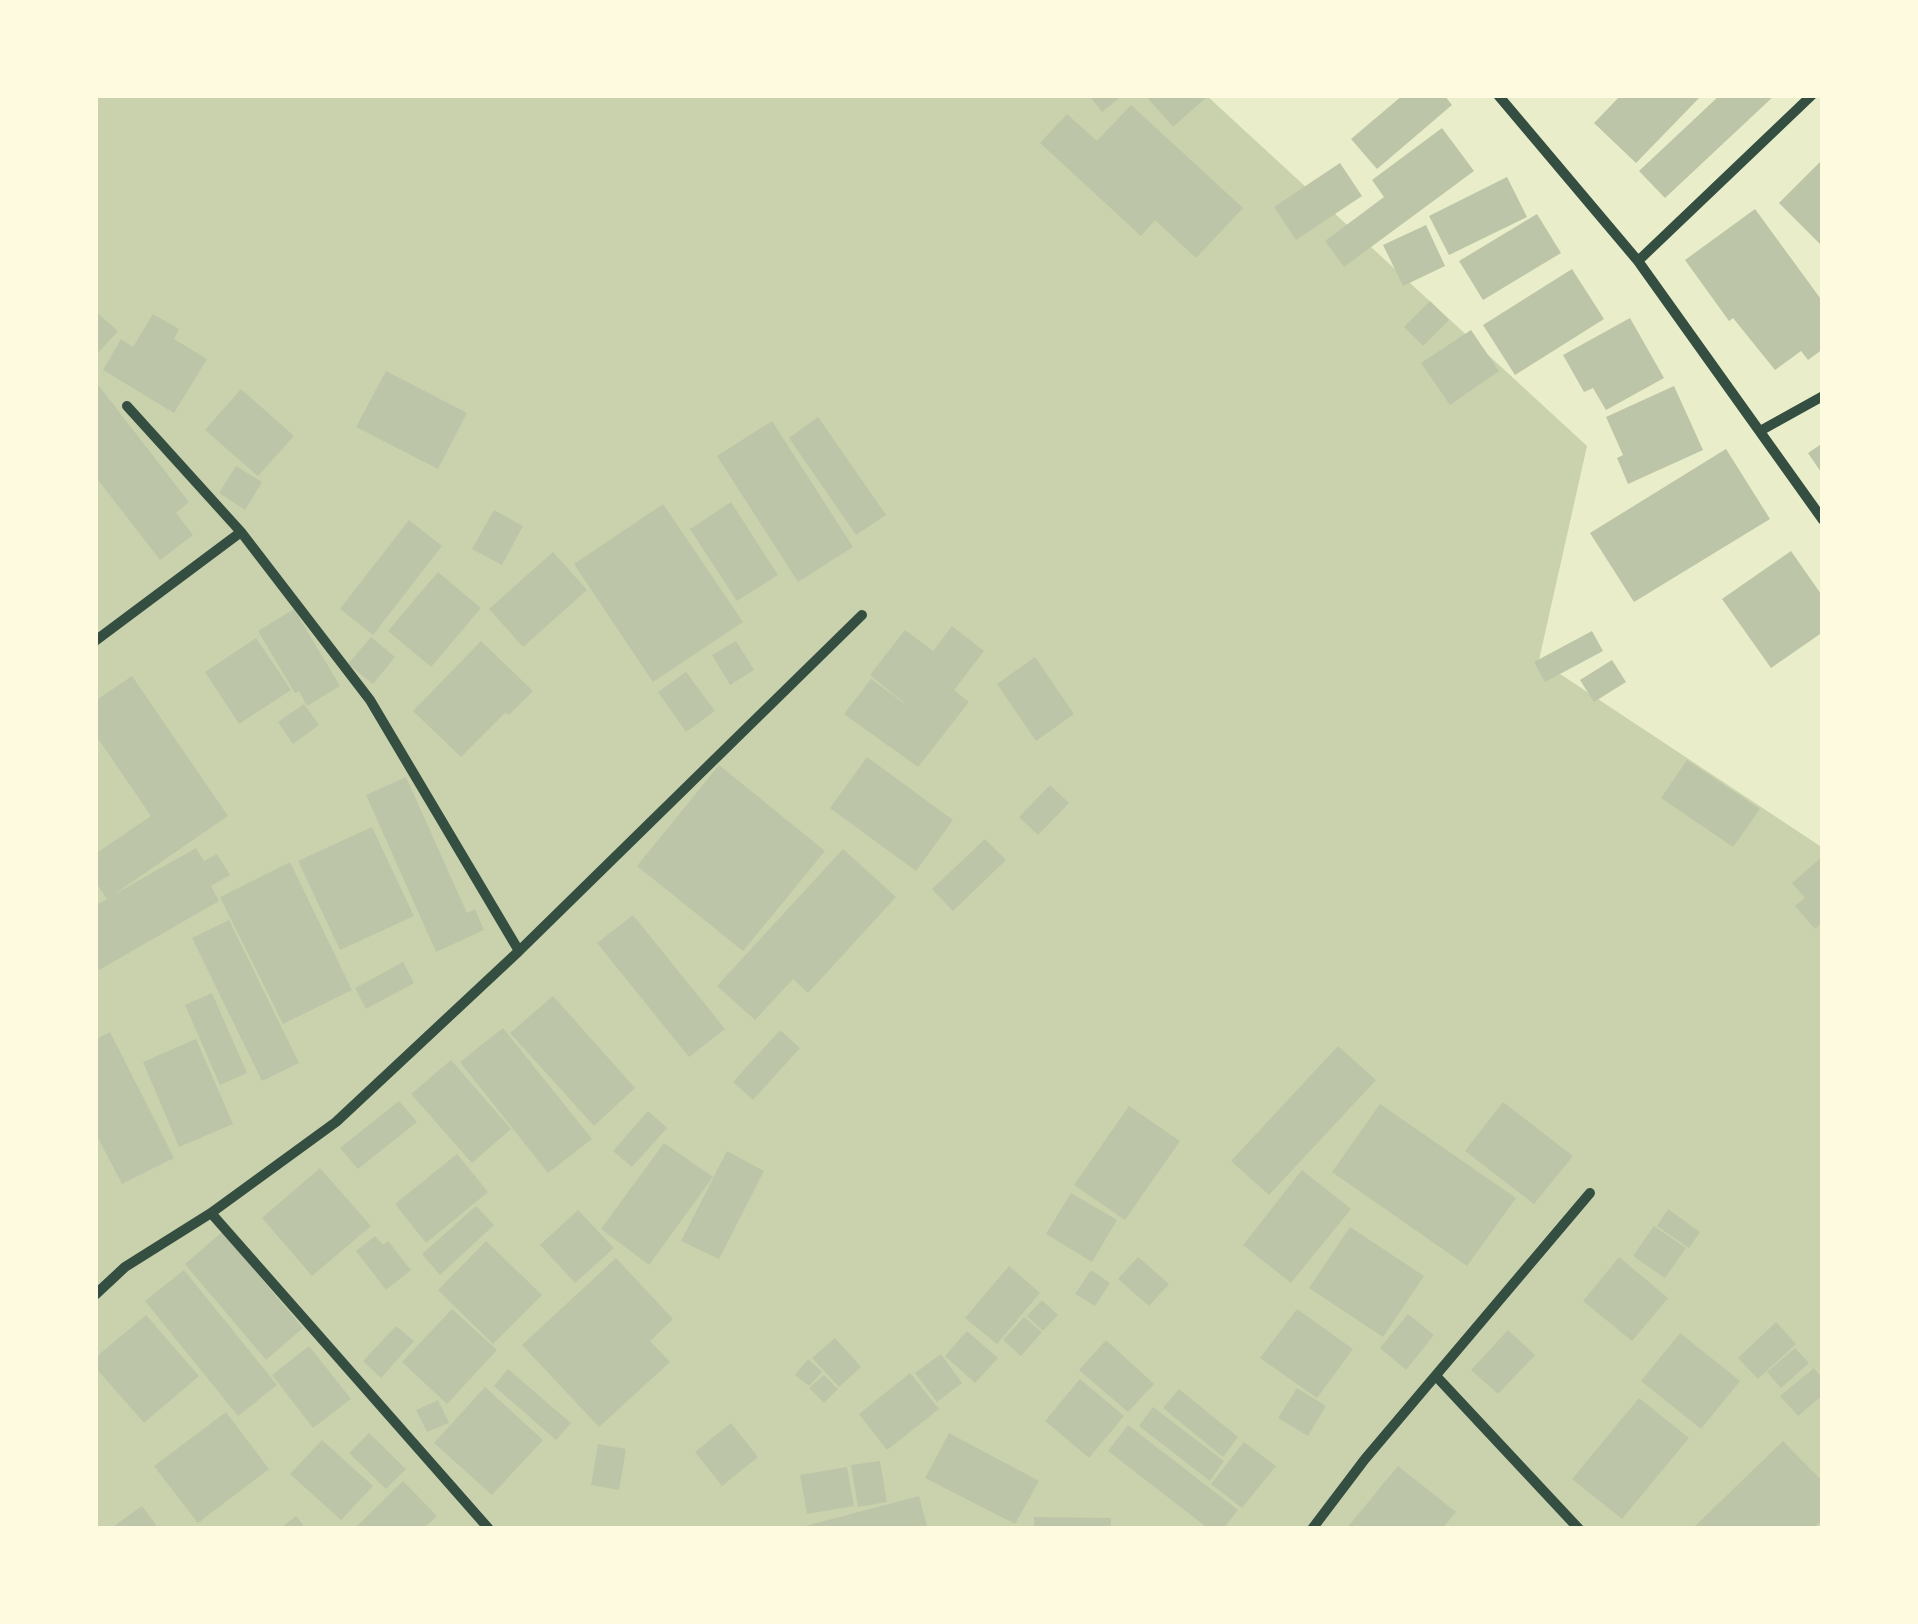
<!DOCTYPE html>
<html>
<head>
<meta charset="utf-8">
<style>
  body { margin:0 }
  #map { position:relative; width:1918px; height:1624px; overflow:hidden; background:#e9edc9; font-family:Lato,sans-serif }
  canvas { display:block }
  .frame { position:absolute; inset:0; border:98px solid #fefae0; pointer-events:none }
</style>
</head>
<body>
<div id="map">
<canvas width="1918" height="1624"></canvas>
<div class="frame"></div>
</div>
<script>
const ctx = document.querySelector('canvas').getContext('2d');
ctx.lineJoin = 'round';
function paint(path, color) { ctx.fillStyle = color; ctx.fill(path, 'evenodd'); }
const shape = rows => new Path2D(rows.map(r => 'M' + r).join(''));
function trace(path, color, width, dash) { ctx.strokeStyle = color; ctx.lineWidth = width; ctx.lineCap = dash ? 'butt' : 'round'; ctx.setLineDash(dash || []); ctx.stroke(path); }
paint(shape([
  [95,95,1206,95,1587,446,1539,660,1823,848,1823,1529,95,1529]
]), '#cad2ad');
paint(shape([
  [1089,95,1123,95,1102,112],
  [1145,95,1209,95,1173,127],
  [1403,95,1444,95,1452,105,1377,169,1351,139],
  [1621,95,1702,95,1636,163,1594,123],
  [1720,95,1775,95,1665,198,1639,171],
  [1131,105,1243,208,1196,258,1155,220,1141,236,1040,143,1067,114,1097,141],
  [1442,128,1474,171,1344,267,1325,241,1384,197,1372,180],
  [1823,159,1823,247,1779,203],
  [1340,163,1362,196,1296,240,1274,207],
  [1507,177,1527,217,1449,255,1429,216],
  [1755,209,1823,302,1823,349,1808,360,1801,351,1775,370,1733,318,1729,321,1685,260],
  [1537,214,1561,253,1483,300,1459,261],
  [1426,225,1445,266,1403,286,1383,245],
  [1572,269,1604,319,1515,375,1483,325],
  [1430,301,1449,320,1423,346,1404,327],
  [95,311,118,331,95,356],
  [153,314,179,329,174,339,207,359,174,413,103,370,121,339,133,347],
  [1630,318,1664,378,1606,410,1593,388,1584,392,1563,355],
  [1471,330,1499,371,1450,405,1421,363],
  [386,371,467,413,438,469,356,427],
  [95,381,189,502,176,513,193,535,160,560,95,476],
  [1674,386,1703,450,1628,484,1617,458,1623,455,1606,417],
  [241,389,294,436,258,476,205,430],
  [818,417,886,515,856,535,789,438],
  [772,421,853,547,798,582,717,456],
  [1823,443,1823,475,1808,453],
  [1726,449,1770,519,1634,602,1590,533],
  [236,466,262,482,245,510,219,493],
  [731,502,778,575,737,601,690,529],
  [663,504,743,622,653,682,574,564],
  [494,510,523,526,502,565,472,549],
  [409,520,442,546,373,635,340,609],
  [1791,551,1823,597,1823,632,1771,668,1722,599],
  [553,552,587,590,523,647,489,609],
  [438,572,481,608,431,667,388,631],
  [294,609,340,686,307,706,299,691,295,693,258,631],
  [952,626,984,651,954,690,969,702,918,767,844,714,871,679,912,709,870,675,905,630,933,651],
  [1592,631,1603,651,1545,682,1534,662],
  [371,637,395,657,373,684,348,664],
  [256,638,291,690,239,724,205,672],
  [481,641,533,691,509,715,505,713,461,757,413,711],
  [736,641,754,670,730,685,712,655],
  [1035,657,1074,714,1036,741,997,684],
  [1612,660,1626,682,1594,702,1580,680],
  [686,672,715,711,686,732,658,692],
  [132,676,228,816,113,895,196,848,204,861,217,854,230,875,211,886,219,901,99,970,95,962,95,906,107,899,95,881,95,854,151,816,95,734,95,701],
  [304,704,319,725,293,744,278,722],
  [867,757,953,820,916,871,830,808],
  [1687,760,1760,809,1733,847,1661,798],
  [719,765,825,851,743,951,637,866],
  [406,777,467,913,475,909,484,930,436,952,366,795],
  [1050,785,1069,803,1038,835,1019,817],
  [372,827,414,916,340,950,298,861],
  [985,839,1006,860,953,911,932,889],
  [843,849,896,897,808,993,793,979,755,1020,717,986],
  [1823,856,1823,922,1815,929,1795,906,1805,898,1792,883],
  [290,862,352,990,283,1024,220,897],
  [633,915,725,1029,689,1057,597,943],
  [229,920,299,1063,262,1081,192,938],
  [403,962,414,983,366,1009,355,988],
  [212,993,247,1073,220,1085,185,1005],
  [553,996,635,1088,594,1126,510,1033],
  [503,1028,592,1139,548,1173,460,1062],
  [780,1030,800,1048,753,1100,733,1082],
  [110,1032,174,1158,122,1184,95,1132,95,1040],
  [196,1039,233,1124,179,1147,143,1062],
  [1338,1046,1376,1080,1269,1195,1231,1161],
  [451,1060,511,1129,472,1163,411,1094],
  [399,1101,417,1122,358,1169,340,1148],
  [1503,1102,1573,1156,1534,1204,1465,1151],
  [1380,1104,1516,1198,1467,1266,1332,1172],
  [1129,1106,1180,1141,1125,1220,1074,1185],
  [648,1111,667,1128,632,1167,613,1151],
  [664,1143,713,1177,649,1265,601,1229],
  [727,1151,764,1171,719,1259,681,1241],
  [457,1154,488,1192,426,1243,395,1204],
  [320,1168,371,1226,312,1276,262,1218],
  [1302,1170,1351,1209,1291,1283,1243,1245],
  [1071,1193,1117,1220,1092,1262,1046,1234],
  [476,1206,494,1225,440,1275,422,1254],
  [1668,1209,1700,1232,1689,1248,1657,1226],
  [578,1210,614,1248,575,1283,540,1245],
  [1654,1226,1686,1248,1665,1278,1633,1256],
  [1350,1227,1424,1276,1383,1337,1309,1288],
  [222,1232,303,1328,266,1360,185,1264],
  [375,1236,383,1245,388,1241,411,1270,386,1290,356,1251],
  [486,1241,542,1295,493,1344,438,1290],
  [1138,1257,1169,1284,1149,1306,1118,1279],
  [1619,1257,1668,1298,1632,1341,1583,1301],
  [616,1258,673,1319,650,1341,670,1362,599,1427,522,1345],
  [1009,1266,1040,1293,997,1344,965,1318],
  [184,1270,277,1385,238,1416,145,1301],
  [1091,1270,1110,1283,1095,1306,1075,1294],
  [1042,1300,1058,1315,1043,1331,1027,1316],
  [452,1309,497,1350,447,1404,402,1362],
  [1297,1309,1353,1349,1317,1398,1260,1358],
  [1408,1314,1434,1335,1406,1370,1380,1348],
  [146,1315,199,1376,144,1423,95,1367,95,1358],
  [1024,1317,1042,1332,1021,1356,1003,1340],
  [1776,1322,1796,1344,1758,1379,1738,1358],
  [396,1326,414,1341,381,1378,363,1361],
  [1508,1330,1535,1355,1498,1394,1471,1370],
  [967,1331,998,1358,975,1383,945,1356],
  [1680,1333,1740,1381,1701,1429,1641,1381],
  [835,1338,861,1367,839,1387,812,1358],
  [1106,1340,1154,1384,1128,1412,1079,1370],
  [309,1346,351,1399,313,1428,272,1375],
  [1795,1348,1809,1363,1781,1388,1767,1372],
  [941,1354,962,1383,937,1402,915,1373],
  [808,1359,822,1372,809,1386,795,1375],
  [1814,1368,1823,1380,1823,1395,1798,1416,1780,1396],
  [508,1369,571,1423,556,1440,494,1386],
  [910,1373,939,1409,887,1450,859,1414],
  [824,1375,838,1389,824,1403,809,1388],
  [1080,1379,1124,1416,1089,1458,1045,1421],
  [485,1387,543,1440,492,1495,434,1443],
  [1297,1388,1326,1406,1308,1436,1278,1418],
  [1179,1389,1238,1437,1223,1457,1163,1408],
  [1639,1398,1689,1438,1622,1519,1572,1479],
  [438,1400,449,1423,427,1432,416,1410],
  [1153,1407,1224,1461,1210,1481,1139,1426],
  [226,1412,269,1469,198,1523,154,1466],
  [731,1423,758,1457,722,1486,695,1452],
  [1128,1425,1238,1510,1223,1529,1209,1529,1108,1451],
  [369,1433,406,1469,386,1489,349,1453],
  [949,1433,1039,1481,1015,1524,925,1478],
  [322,1440,373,1486,341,1520,290,1474],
  [1783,1441,1823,1482,1823,1519,1812,1529,1692,1529],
  [1244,1442,1276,1466,1242,1508,1211,1484],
  [598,1444,626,1449,619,1490,591,1485],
  [880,1461,887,1502,858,1507,851,1465],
  [1398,1466,1456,1512,1442,1529,1346,1529],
  [847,1467,854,1506,807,1514,800,1475],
  [403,1481,437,1516,423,1529,354,1529],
  [919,1496,928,1529,798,1529,798,1528],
  [142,1506,159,1529,110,1529],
  [296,1516,306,1529,280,1529],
  [1034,1517,1111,1518,1111,1529,1034,1529]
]), '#bcc5a7');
trace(shape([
  [1498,95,1638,261,1823,520],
  [1638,261,1812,95],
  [127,406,241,532,370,700,519,951],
  [1760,431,1823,396],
  [95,641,241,532],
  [211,1213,489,1529],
  [95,1295,125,1267,211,1213,336,1122,519,951,862,615],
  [1436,1376,1579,1529],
  [1312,1529,1365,1459,1590,1193]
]), '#344e41', 10);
</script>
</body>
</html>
